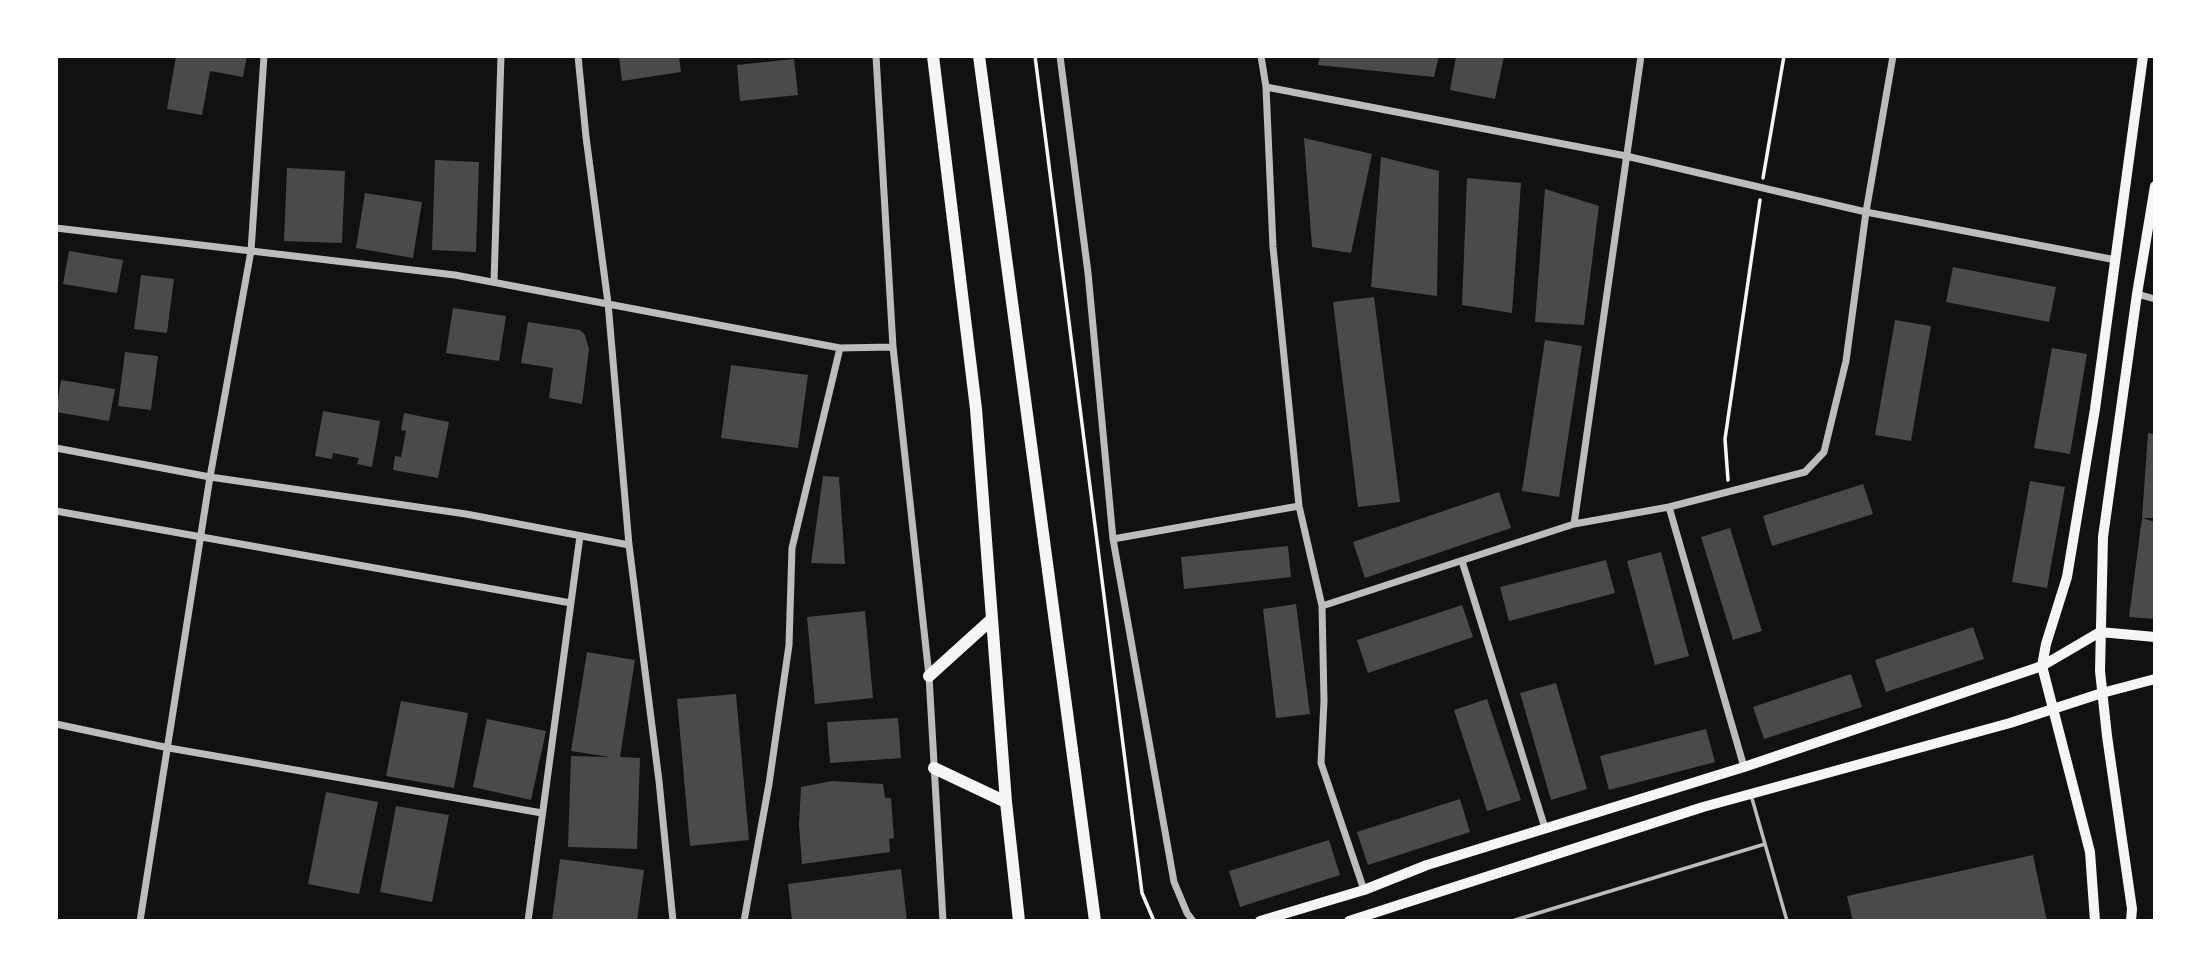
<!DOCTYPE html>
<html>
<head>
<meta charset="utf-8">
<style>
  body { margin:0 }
  #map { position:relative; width:2211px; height:977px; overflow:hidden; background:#111; font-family:"IBM Plex Sans",sans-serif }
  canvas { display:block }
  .frame { position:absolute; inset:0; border:58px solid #fff; pointer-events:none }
</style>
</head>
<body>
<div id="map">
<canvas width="2211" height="977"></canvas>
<div class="frame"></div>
</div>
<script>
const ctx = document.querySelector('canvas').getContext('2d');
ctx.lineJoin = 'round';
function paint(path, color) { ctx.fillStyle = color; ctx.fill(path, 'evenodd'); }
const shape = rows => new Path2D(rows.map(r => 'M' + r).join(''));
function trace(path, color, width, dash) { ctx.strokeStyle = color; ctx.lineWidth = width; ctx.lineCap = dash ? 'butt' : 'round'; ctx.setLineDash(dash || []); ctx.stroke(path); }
paint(shape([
  [176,56,247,56,243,77,210,71,202,115,167,109],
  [619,56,679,56,681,72,622,81],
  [1320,56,1439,56,1434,77,1318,65],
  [1456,56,1504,56,1495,99,1450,90],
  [794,59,798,95,740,101,737,65],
  [1304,138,1372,154,1351,253,1312,247],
  [1381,157,1439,171,1437,296,1371,287],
  [435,160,479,162,476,252,432,250],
  [287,168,345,171,342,243,284,241],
  [1467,178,1521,183,1512,313,1462,305],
  [1545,189,1599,206,1584,325,1535,322],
  [365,193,422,202,413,258,356,248],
  [69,251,123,260,117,293,63,284],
  [1953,267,2056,287,2049,322,1946,302],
  [141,275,174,279,167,333,134,329],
  [1374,297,1400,502,1358,507,1333,302],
  [453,308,506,316,499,361,446,353],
  [1895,320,1931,326,1911,441,1875,435],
  [528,322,580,330,585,335,589,349,582,404,549,398,553,368,521,363],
  [1545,340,1582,346,1559,497,1522,491],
  [2052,348,2087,354,2070,454,2034,448],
  [125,352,158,356,151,410,118,406],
  [731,365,808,375,798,448,721,438],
  [61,380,115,389,109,421,56,412],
  [323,411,380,421,372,467,357,464,359,458,333,453,332,459,315,456],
  [404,413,449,422,438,478,393,470,395,456,401,457,406,431,401,430],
  [2148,433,2155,434,2155,518,2142,518],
  [823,476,839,477,845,564,811,563],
  [2030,481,2065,487,2047,588,2012,582],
  [1863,484,1873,514,1772,546,1763,516],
  [1499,492,1511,528,1365,578,1353,542],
  [2142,518,2155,522,2155,619,2129,617],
  [1730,528,1762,631,1733,640,1701,537],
  [1288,546,1291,577,1184,589,1181,557],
  [1661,552,1689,656,1655,665,1627,561],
  [1606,560,1615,593,1509,621,1500,587],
  [1296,604,1310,714,1276,718,1263,609],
  [1462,605,1473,637,1368,673,1357,640],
  [865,611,873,698,815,704,807,617],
  [1973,627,1984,659,1886,692,1875,660],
  [587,652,635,660,620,757,640,758,637,849,568,847,571,756,610,757,571,751],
  [1851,674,1862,707,1764,739,1753,707],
  [1556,683,1587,789,1551,800,1520,693],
  [736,694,749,840,690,846,677,699],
  [1487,699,1521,800,1487,811,1454,710],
  [401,701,468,713,454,788,386,776],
  [898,718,901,758,830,763,827,722],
  [487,719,546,731,531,800,473,787],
  [1706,729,1715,762,1609,790,1600,756],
  [832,781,883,784,885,798,891,798,894,838,889,839,890,852,802,864,799,825,801,787],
  [326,792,378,802,359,894,308,884],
  [1460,799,1470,832,1368,865,1357,832],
  [396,806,449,815,432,902,380,892],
  [1329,840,1340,875,1240,907,1229,871],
  [2033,855,2047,921,1853,921,1847,896],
  [560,859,644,870,637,921,552,921],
  [901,869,907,921,792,921,788,884]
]), '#4a4a4a');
trace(shape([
  [1035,56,1142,893,1154,921],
  [1763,178,1784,56],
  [1728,480,1725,439,1760,200]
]), '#f5f5f5', 3.5);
trace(shape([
  [1751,795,1787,921],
  [1512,921,1765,844]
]), '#bcbcbc', 3.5);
trace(shape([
  [578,56,586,137,608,303,629,545,659,781,673,921],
  [876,56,893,347,929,676,943,921],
  [1060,56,1088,273,1113,539,1174,882,1187,913,1193,921],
  [1261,56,1266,87,1273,247,1299,506,1322,606,1324,701,1321,763,1364,890],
  [1266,87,1626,156,1866,212,2116,260],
  [56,228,455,275,840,348,893,347],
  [494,282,501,56],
  [2137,294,2155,299],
  [56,448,210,477,466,514,629,545],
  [1669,507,1744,767],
  [56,511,571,603],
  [1574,524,1641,56],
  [1113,539,1299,506],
  [1462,561,1545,828],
  [1322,606,1574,524,1669,507,1805,472,1824,452,1846,361,1866,212,1893,56],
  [56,724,169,748,542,813],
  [140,921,210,477,251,251,264,56],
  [528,921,580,536],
  [744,921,769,784,789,645,792,548,840,348]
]), '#bcbcbc', 7);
trace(shape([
  [2100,632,2155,637],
  [1260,921,1364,890,1427,865,1744,767,2042,666,2100,632],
  [1349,921,1703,807,2010,723,2102,693,2155,679],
  [2095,921,2090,852,2042,666,2046,644,2067,577,2095,409,2143,56],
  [2131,921,2132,909,2107,736,2100,671,2103,537,2137,294,2155,186]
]), '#f5f5f5', 10);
trace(shape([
  [933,56,976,409,1006,802,1019,921],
  [979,56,1095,921],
  [929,676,992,619],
  [934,768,1006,802]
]), '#f5f5f5', 12);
</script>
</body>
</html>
